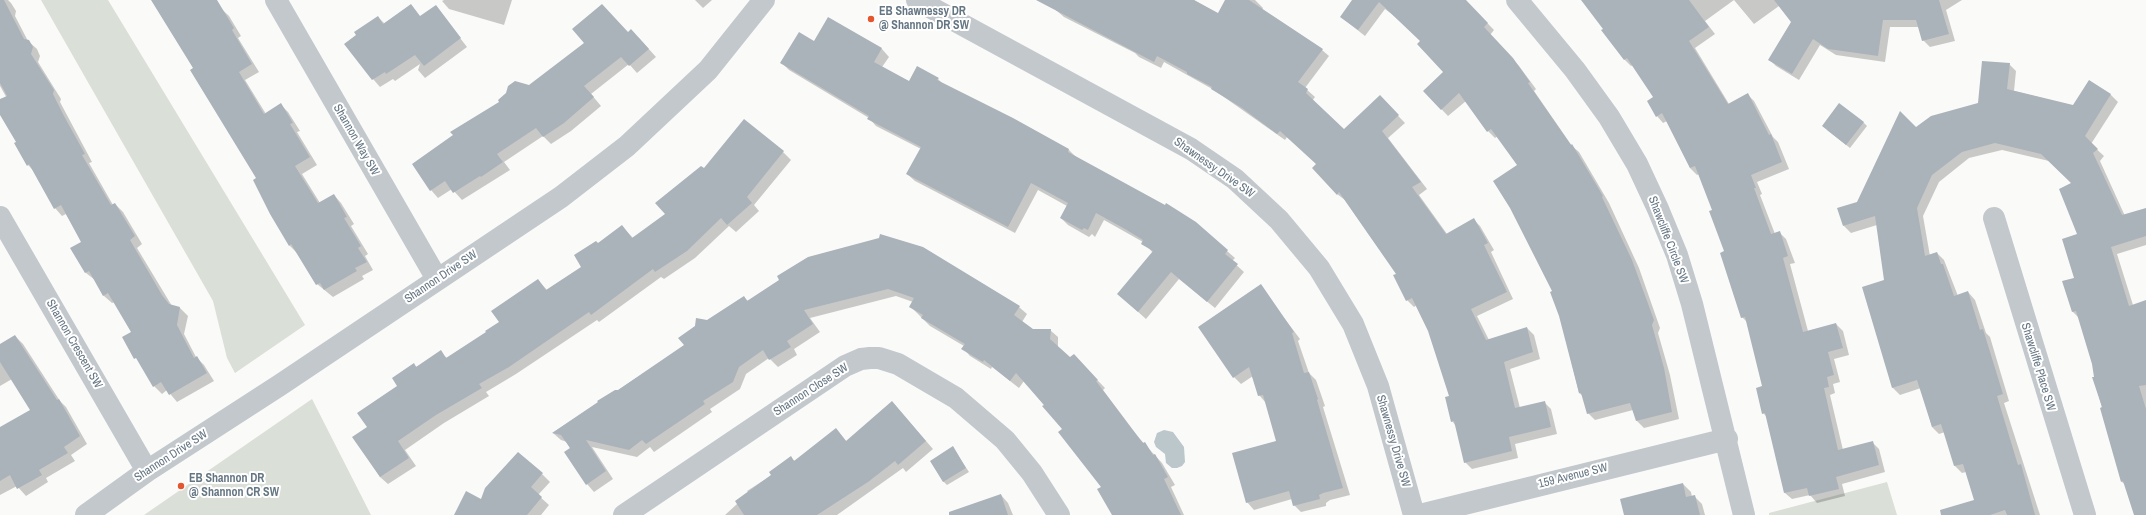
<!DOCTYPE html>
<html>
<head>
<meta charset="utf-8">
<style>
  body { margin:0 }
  canvas { display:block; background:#fafaf8 }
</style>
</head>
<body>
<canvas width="2146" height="515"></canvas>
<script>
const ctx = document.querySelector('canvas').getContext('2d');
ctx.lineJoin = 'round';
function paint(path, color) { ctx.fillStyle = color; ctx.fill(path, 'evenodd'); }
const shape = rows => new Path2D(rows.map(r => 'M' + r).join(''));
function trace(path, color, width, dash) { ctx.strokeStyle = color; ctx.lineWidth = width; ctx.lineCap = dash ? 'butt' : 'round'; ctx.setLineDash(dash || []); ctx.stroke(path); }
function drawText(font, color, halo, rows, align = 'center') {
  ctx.font = font + ' "Archivo Narrow",sans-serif'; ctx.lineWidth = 4; ctx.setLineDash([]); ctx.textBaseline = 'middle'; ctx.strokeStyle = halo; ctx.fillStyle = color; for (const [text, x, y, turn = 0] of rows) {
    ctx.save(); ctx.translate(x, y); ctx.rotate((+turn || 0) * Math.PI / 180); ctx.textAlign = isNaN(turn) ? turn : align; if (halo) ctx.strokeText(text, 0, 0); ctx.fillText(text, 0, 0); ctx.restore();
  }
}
paint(shape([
  [41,0,108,0,305,325,235,373,227,358,213,301],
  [312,399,371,515,144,515],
  [1887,482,1897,515,1769,515,1769,513]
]), '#dadfd7');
paint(shape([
  [1164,430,1173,432,1184,447,1185,462,1182,466,1177,468,1172,468,1166,463,1165,454,1156,447,1154,442,1157,433]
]), '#bbc7cb');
paint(shape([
  [0,0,8,0,11,3,16,11,15,16,28,41,37,49,40,56,38,62,61,99,60,102,92,162,89,163,113,205,115,204,123,212,142,244,137,248,172,306,180,308,188,316,184,334,196,357,204,365,214,381,177,402,167,390,162,394,154,386,132,332,115,302,112,303,104,296,95,280,86,273,72,248,82,242,66,214,62,216,55,208,34,171,28,165,17,142,13,109,0,86],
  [154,0,212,0,229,16,241,36,238,38,259,72,245,80,266,114,281,105,288,112,300,131,297,132,317,165,302,174,320,203,334,195,341,203,354,224,351,226,368,254,365,256,373,270,362,276,364,279,333,297,317,284,297,253,289,245,258,178],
  [444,0,512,0,504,25,449,9,442,1],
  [695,0,712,0,703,8],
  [1044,0,1194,0,1218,14,1227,0,1255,0,1263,8,1262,10,1322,50,1329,56,1305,88,1315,97,1312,101,1344,130,1380,97,1405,123,1388,138,1427,189,1419,195,1447,234,1473,219,1480,226,1494,250,1491,252,1513,299,1477,316,1489,340,1527,328,1534,335,1540,359,1510,369,1520,408,1544,402,1551,409,1557,434,1515,444,1518,458,1472,469,1465,462,1456,426,1452,421,1450,397,1429,330,1417,305,1414,307,1407,300,1397,274,1345,200,1337,194,1318,164,1287,137,1285,140,1214,90,1164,62,1161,68,1139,57,1135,53,1064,17],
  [1353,0,1465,0,1494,30,1490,35,1519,66,1536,89,1534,91,1572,146,1579,152,1609,203,1639,268,1660,328,1658,333,1670,375,1679,419,1644,428,1637,421,1633,410,1595,420,1588,413,1583,396,1579,393,1554,291,1518,166,1498,136,1495,138,1488,131,1466,101,1448,116,1424,91,1445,72,1422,41,1393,15,1385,9,1365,36,1341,17],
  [1582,0,1734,0,1705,21,1715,34,1695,48,1729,104,1747,94,1754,101,1773,137,1778,142,1789,169,1757,182,1762,194,1760,195,1775,234,1779,232,1786,239,1795,263,1790,264,1808,331,1836,324,1843,331,1849,355,1834,359,1840,382,1833,384,1835,393,1830,395,1843,450,1872,442,1879,449,1885,472,1842,484,1845,496,1817,503,1810,495,1792,499,1785,493,1767,417,1763,413,1763,387,1747,322,1742,317,1714,210,1699,174,1697,175,1690,168,1667,121,1663,123,1657,116,1655,98,1633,65,1631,66,1624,59,1605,29],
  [1734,0,1962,0,1946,10,1955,41,1930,47,1923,40,1919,27,1890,27,1885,62,1836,55,1820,45,1799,80,1776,66,1770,60,1792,22,1779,6,1754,24],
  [411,6,430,30,437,8,467,47,425,78,418,70,420,64,395,81,393,79,380,87,373,79,378,17,385,24],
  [829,18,882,49,889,57,882,67,910,82,938,79,944,85,1013,119,1069,150,1076,157,1195,223,1235,258,1232,261,1244,272,1215,308,1179,279,1146,319,1118,294,1153,253,1143,242,1104,220,1095,237,1092,234,1089,237,1068,225,1061,218,1067,206,1038,190,1015,233,915,181,907,174,921,149,876,126,869,118,789,70,781,62,814,42],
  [628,33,639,38,656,57,637,73,629,64,591,94,601,106,571,131,551,144,543,136,504,162,510,170,462,200,452,189,438,198,431,190,529,86],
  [2009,64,2016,71,2014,91,2074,106,2089,81,2111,95,2118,102,2091,144,2104,156,2100,161,2125,216,2146,210,2146,245,2117,254,2133,305,2146,301,2146,515,2135,515,2126,485,2122,482,2094,378,2095,377,2093,364,2079,318,2073,312,2064,282,2075,278,2078,235,2073,184,2049,161,2002,150,1969,158,1939,182,1923,216,1930,256,1937,253,1944,260,1958,296,1968,292,1975,300,1986,333,1990,337,2009,401,2004,403,2040,515,1971,515,1975,501,1966,472,1962,473,1955,466,1945,432,1939,434,1932,427,1921,388,1900,395,1893,388,1885,281,1877,225,1851,233,1844,226,1858,203,1916,128,1979,104],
  [1863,122,1867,126,1850,148,1827,130],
  [783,152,791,160,754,205,759,211,736,232,729,226,695,258,664,279,661,277,599,322,597,320,516,374,486,392,489,396,444,423,405,450,416,466,388,484,380,477,354,437,368,427,413,364,417,367,440,352,447,358,487,333,500,322,538,280,547,290,583,267,598,244,622,226,633,238,666,214,704,170],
  [808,258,1019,307,1027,314,1022,322,1032,330,1050,330,1058,337,1058,347,1070,358,1081,363,1105,388,1103,390,1139,438,1162,463,1175,485,1171,487,1184,515,1113,515,1102,487,1064,429,1024,381,1019,388,992,367,991,369,970,356,963,348,964,346,930,326,910,306,913,302,896,296,810,318,820,332,794,349,797,355,778,367,769,358,746,374,740,389,710,409,712,412,654,452,650,447,637,457,592,447,613,479,594,492,587,484,567,442,561,440,553,433,685,346,707,321,744,297,748,301,781,280],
  [1260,286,1300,339,1298,341,1309,373,1316,380,1325,406,1323,407,1350,495,1330,500,1326,503,1326,506,1301,512,1294,505,1292,499,1254,510,1247,502,1277,441,1266,403,1259,395,1253,376,1241,384,1234,377],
  [15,336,23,344,60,401,66,407,87,444,71,455,75,461,46,478,48,482,26,496,17,486,0,495,0,429,32,410,12,379,0,386,0,346],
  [892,402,933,449,906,472,903,468,837,515,725,515,749,493,747,491,772,475,791,458,795,461,836,429,847,442],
  [953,448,969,472,947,485,943,481],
  [542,474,550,482,538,495,549,505,541,515,455,515,482,500],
  [1683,484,1691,492,1692,497,1695,497,1702,504,1705,515,1625,515],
  [1001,495,1008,503,1013,515,949,515]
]), '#0003');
paint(shape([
  [0,0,4,0,24,39,29,40,33,47,31,54,54,90,53,94,64,116,85,154,82,155,111,205,115,203,135,236,130,240,162,295,169,304,180,307,177,325,194,358,197,356,207,373,169,395,161,382,153,387,136,358,134,359,122,337,131,332,108,293,103,296,89,271,85,273,70,248,81,242,61,205,54,209,29,164,27,166,14,143,16,142,0,115,0,99,7,96,0,83],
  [151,0,217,0,234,28,232,30,252,64,239,72,264,114,281,103,293,123,290,124,310,157,295,166,318,203,334,194,347,217,344,218,361,246,358,248,367,262,355,268,357,271,324,290,320,283,316,285,291,244,289,246,270,214,253,180,256,178,190,70,193,68],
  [1036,0,1194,0,1218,13,1225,0,1249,0,1323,49,1298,82,1308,89,1306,93,1344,129,1380,95,1399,115,1382,131,1421,182,1412,187,1446,234,1474,218,1488,243,1484,245,1507,292,1471,309,1486,340,1527,327,1533,352,1504,362,1515,408,1545,401,1551,427,1509,437,1512,451,1464,463,1454,421,1451,422,1445,397,1449,396,1428,331,1412,298,1406,301,1393,275,1396,274,1339,192,1337,195,1312,168,1316,164,1280,131,1277,134,1242,108,1211,89,1212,87,1187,74,1187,72,1157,56,1154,62],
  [1352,0,1466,0,1488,23,1484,27,1513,58,1530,82,1528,83,1571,145,1572,144,1603,196,1602,197,1632,260,1654,320,1652,325,1664,368,1672,412,1636,421,1630,403,1587,414,1581,393,1579,393,1559,316,1550,292,1552,291,1510,208,1493,181,1517,165,1491,129,1487,132,1459,93,1441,110,1423,91,1443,72,1417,44,1420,41,1379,2,1358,30,1340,17],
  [1581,0,1689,0,1709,27,1689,41,1728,104,1748,93,1769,135,1771,134,1782,162,1751,175,1756,188,1754,188,1771,234,1780,231,1788,256,1783,258,1803,332,1836,323,1843,348,1828,352,1834,375,1827,377,1829,387,1824,388,1838,450,1873,441,1879,465,1836,477,1839,489,1809,496,1807,488,1784,493,1765,413,1762,414,1756,388,1762,386,1745,317,1741,318,1720,253,1724,251,1709,211,1712,210,1695,166,1690,168,1662,113,1656,117,1647,101,1653,97,1627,58,1624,60,1601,30,1603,29],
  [1774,0,1939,0,1949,34,1922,41,1916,20,1883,20,1878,56,1828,49,1813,39,1792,74,1768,60,1791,22],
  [411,4,420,16,436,5,461,38,424,66,415,55,386,74,385,72,372,80,344,44,356,35,354,32,378,16,383,24],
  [602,4,628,32,631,29,649,49,629,66,621,57,584,86,594,97,564,123,543,137,536,128,497,154,503,162,481,177,480,176,453,193,445,181,430,191,412,164,453,135,450,132,499,102,498,100,506,93,508,86,515,81,529,85,584,43,572,29],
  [828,17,882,48,874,62,909,81,917,66,939,78,937,80,1013,118,1069,149,1068,152,1165,205,1166,203,1196,222,1228,250,1225,254,1238,264,1207,302,1171,272,1138,312,1117,294,1153,251,1141,244,1143,240,1125,229,1096,213,1088,230,1084,228,1082,230,1060,218,1068,203,1031,183,1008,227,906,174,921,147,867,119,869,116,780,63,799,32,814,41],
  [1982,61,2010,63,2007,89,2073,105,2089,80,2111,94,2085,136,2098,149,2093,153,2122,215,2146,208,2146,236,2111,247,2129,306,2146,300,2146,385,2139,386,2146,409,2146,515,2134,515,2123,481,2121,482,2100,408,2102,407,2092,377,2094,377,2092,364,2076,311,2072,312,2062,281,2074,278,2062,239,2077,234,2059,189,2071,183,2041,154,1995,143,1962,152,1932,175,1917,208,1925,256,1937,252,1941,264,1943,264,1954,296,1968,291,1980,330,1983,329,2003,394,1997,396,2018,465,2021,464,2035,515,2007,515,2005,510,1990,515,1941,515,1940,510,1974,500,1963,464,1954,466,1941,424,1932,427,1917,380,1892,388,1862,287,1884,280,1875,216,1843,226,1837,208,1857,202,1900,111,1916,127,1931,116,1978,103],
  [1839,103,1864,122,1846,145,1822,126],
  [744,119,784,151,747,197,752,203,727,225,721,218,687,251,655,272,653,269,591,315,589,312,509,367,479,384,482,388,436,415,398,441,409,458,380,477,352,437,367,427,357,413,397,386,392,378,414,363,416,367,441,350,446,358,486,332,485,331,499,322,491,311,538,279,546,290,581,267,574,255,596,241,598,243,622,225,632,238,665,214,655,203,701,166,704,168],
  [880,234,923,247,1020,306,1014,315,1033,329,1051,329,1050,339,1070,357,1074,354,1098,380,1096,381,1132,429,1143,443,1145,442,1153,455,1155,454,1168,477,1164,479,1181,515,1112,515,1097,489,1101,487,1058,432,1062,429,1042,406,1044,405,1016,373,1010,381,984,360,983,362,961,349,965,344,921,318,923,315,909,307,914,298,888,289,804,310,813,324,787,341,791,347,769,360,763,350,739,367,733,382,703,401,705,404,646,444,642,440,629,450,586,440,606,471,586,485,564,452,570,448,561,435,552,433,598,402,597,401,615,390,618,390,684,345,678,338,695,326,696,318,707,320,744,296,747,301,779,280,777,276,808,257,879,238],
  [1261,284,1294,332,1292,333,1304,373,1309,372,1318,399,1317,400,1343,488,1323,493,1319,495,1320,499,1293,506,1289,491,1246,503,1232,453,1276,441,1263,395,1258,396,1249,367,1233,378,1198,327],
  [15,335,57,400,59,399,80,436,64,447,68,453,39,470,42,475,17,489,10,475,0,481,0,427,30,410,0,362,0,344],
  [892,401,926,441,898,465,895,461,868,482,817,515,744,515,735,501,771,475,769,472,791,456,794,461,836,428,846,441],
  [953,446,966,468,943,482,930,461],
  [518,452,543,473,531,487,542,497,527,515,454,515,466,491,481,499,485,488],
  [1683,483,1686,497,1695,495,1700,515,1624,515,1620,499],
  [1001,494,1008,515,949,515,949,512]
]), '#aab3b9');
trace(shape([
  [276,0,437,279],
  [917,0,1191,149,1235,179,1279,220,1319,268,1353,324,1378,386,1414,515],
  [1517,0,1575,70,1609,117,1637,164,1658,209,1677,255,1692,304,1744,515],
  [0,217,147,471],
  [1994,218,2085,515],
  [86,515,147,471,280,385,561,197,627,146,708,70,764,0],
  [624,515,845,366,861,359,870,358,879,358,898,364,956,398,1005,440,1032,473,1059,515],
  [1420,515,1727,439]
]), '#c3c8cc', 22);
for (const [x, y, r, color] of [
  [871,19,4,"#e4572e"],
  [181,486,4,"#e4572e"]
]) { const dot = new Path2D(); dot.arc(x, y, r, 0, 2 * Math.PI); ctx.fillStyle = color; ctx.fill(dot); trace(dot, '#fff', 1.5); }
drawText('bold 12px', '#657683', '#fff', [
  ["EB Shawnessy DR",879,12],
  ["@ Shannon DR SW",879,26],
  ["EB Shannon DR",189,479],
  ["@ Shannon CR SW",189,493]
], 'left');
drawText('12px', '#657683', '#fff', [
  ["Shannon Way SW",356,140,60],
  ["Shawnessy Drive SW",1214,168,35],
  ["Shawcliffe Circle SW",1668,240,69],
  ["Shannon Drive SW",441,277,-34],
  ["Shannon Crescent SW",74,344,60],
  ["Shawcliffe Place SW",2038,367,73],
  ["Shannon Close SW",811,390,-33],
  ["Shawnessy Drive SW",1393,441,74],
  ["Shannon Drive SW",171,456,-33],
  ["159 Avenue SW",1573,476,-14]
]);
</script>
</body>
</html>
